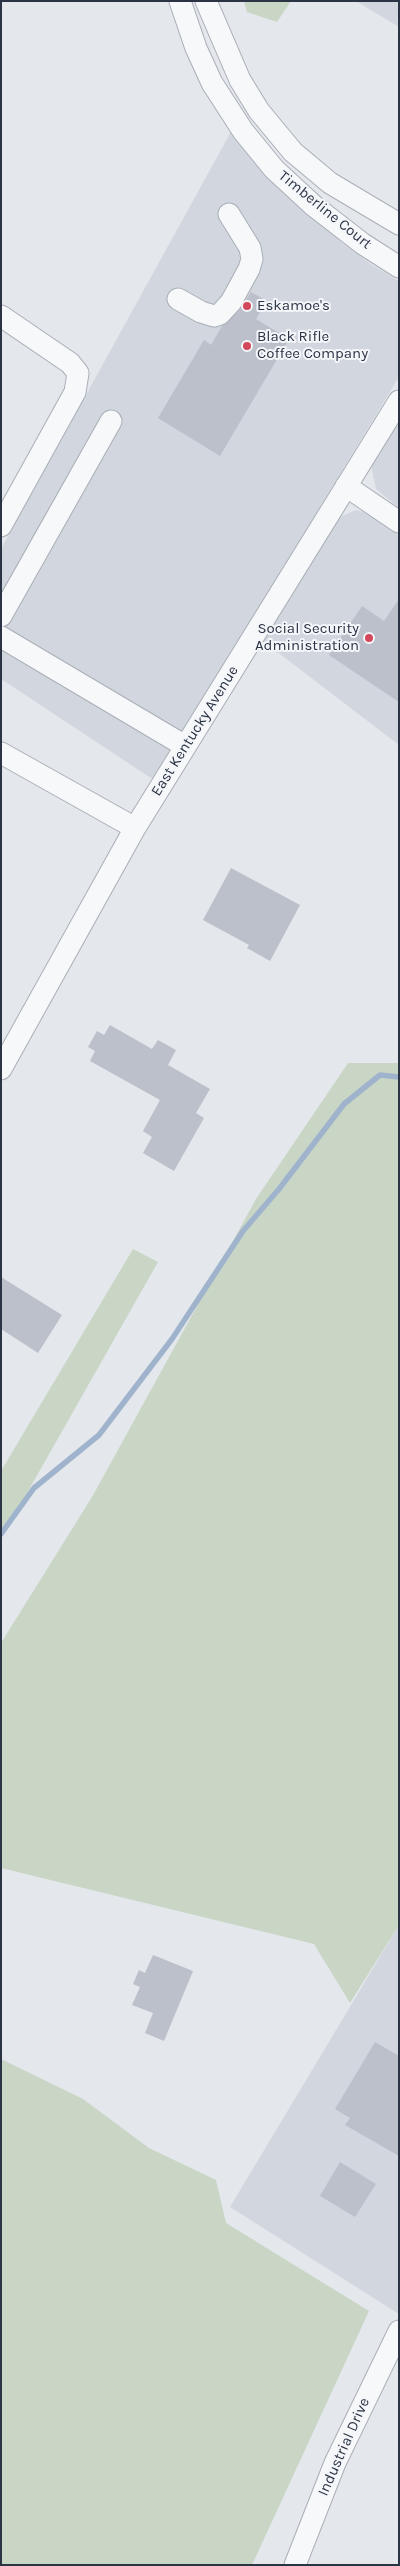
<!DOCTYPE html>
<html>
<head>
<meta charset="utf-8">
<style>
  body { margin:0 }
  #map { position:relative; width:400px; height:2566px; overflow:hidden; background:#e4e7ec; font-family:Karla,sans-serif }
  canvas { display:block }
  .frame { position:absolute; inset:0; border:2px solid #2b3445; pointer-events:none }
</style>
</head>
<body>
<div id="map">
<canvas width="400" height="2566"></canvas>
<div class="frame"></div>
</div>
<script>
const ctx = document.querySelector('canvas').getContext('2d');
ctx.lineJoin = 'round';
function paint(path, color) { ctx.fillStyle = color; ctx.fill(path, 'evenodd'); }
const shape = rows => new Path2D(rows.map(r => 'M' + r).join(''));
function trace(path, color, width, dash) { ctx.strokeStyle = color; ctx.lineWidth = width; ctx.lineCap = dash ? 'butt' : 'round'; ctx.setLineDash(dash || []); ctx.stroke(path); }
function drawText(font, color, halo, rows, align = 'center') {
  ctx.font = font + ' Karla,sans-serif'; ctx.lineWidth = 4; ctx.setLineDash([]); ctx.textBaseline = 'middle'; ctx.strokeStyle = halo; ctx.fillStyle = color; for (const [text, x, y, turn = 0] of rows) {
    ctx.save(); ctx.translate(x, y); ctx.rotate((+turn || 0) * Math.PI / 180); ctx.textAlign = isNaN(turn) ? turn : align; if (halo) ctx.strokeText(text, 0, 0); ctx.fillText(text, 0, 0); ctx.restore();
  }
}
paint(shape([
  [356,1,399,1,399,27],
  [232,130,341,242,372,265,399,281,399,377,154,780,1,679,1,549],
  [399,421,399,508,376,489,372,470,372,464],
  [356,510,369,513,399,533,399,745,263,641,335,524,340,517],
  [399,1925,399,2314,230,2207]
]), '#d2d6de');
paint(shape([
  [244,1,291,1,277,22,247,12],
  [348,1063,399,1063,399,1925,350,2003,314,1944,1,1868,1,1643,92,1497,256,1199],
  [133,1249,158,1262,1,1539,1,1471],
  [1,2059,83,2099,149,2148,216,2180,226,2223,369,2311,252,2565,1,2565]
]), '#c9d6c5');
trace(shape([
  [1,1534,34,1488,99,1435,172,1339,243,1231,279,1189,344,1104,380,1075,399,1077]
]), '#9fb4cc', 5.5);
paint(shape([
  [251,292,267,301,256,319,289,339,220,456,158,418,204,340,211,345,222,326,240,310],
  [399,599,399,702,329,655,362,606,384,621],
  [231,868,300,905,270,961,247,948,249,945,203,920],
  [110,1025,152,1049,158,1040,176,1050,168,1065,210,1089,196,1113,204,1118,174,1171,143,1153,152,1137,143,1131,160,1100,90,1061,95,1051,88,1047,97,1031,104,1035],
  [1,1277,62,1315,38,1353,1,1329],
  [153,1955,193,1971,164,2041,145,2033,153,2013,132,2005,140,1987,133,1984,139,1970,145,1973],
  [375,2042,399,2056,399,2156,345,2125,350,2118,335,2109],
  [340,2162,376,2184,355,2217,320,2196]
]), '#bbc0ca');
const minor = shape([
  [180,1,196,48,212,83,243,131,274,169,314,206,363,244,399,267],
  [206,1,240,80,259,111,293,152,330,183,399,224],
  [178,299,201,312,214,316,220,314,231,302,249,269,252,259,250,248,229,214],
  [1,316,70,363,78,373,75,392,1,526],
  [346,486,399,522],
  [1,616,111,421],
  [1,637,185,746],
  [1,753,135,828],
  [1,1069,135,828,399,401],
  [295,2565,335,2463,399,2331]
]);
trace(minor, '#a9aeb7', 23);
trace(minor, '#f7f8fa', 21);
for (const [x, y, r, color] of [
  [247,306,5,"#d1495b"],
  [247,346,5,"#d1495b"],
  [369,638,5,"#d1495b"]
]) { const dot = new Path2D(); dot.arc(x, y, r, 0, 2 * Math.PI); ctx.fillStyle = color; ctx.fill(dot); trace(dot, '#f4f6f9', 2); }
drawText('15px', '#2b3445', '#f4f6f9', [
  ["Timberline Court",325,210,39],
  ["East Kentucky Avenue",195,731,-58],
  ["Industrial Drive",344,2447,-66]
]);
drawText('15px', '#2b3445', '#f4f6f9', [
  ["Eskamoe's",257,306],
  ["Black Rifle",257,337],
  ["Coffee Company",257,354],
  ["Social Security",359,629,"right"],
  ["Administration",359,646,"right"]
], 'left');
</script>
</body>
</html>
